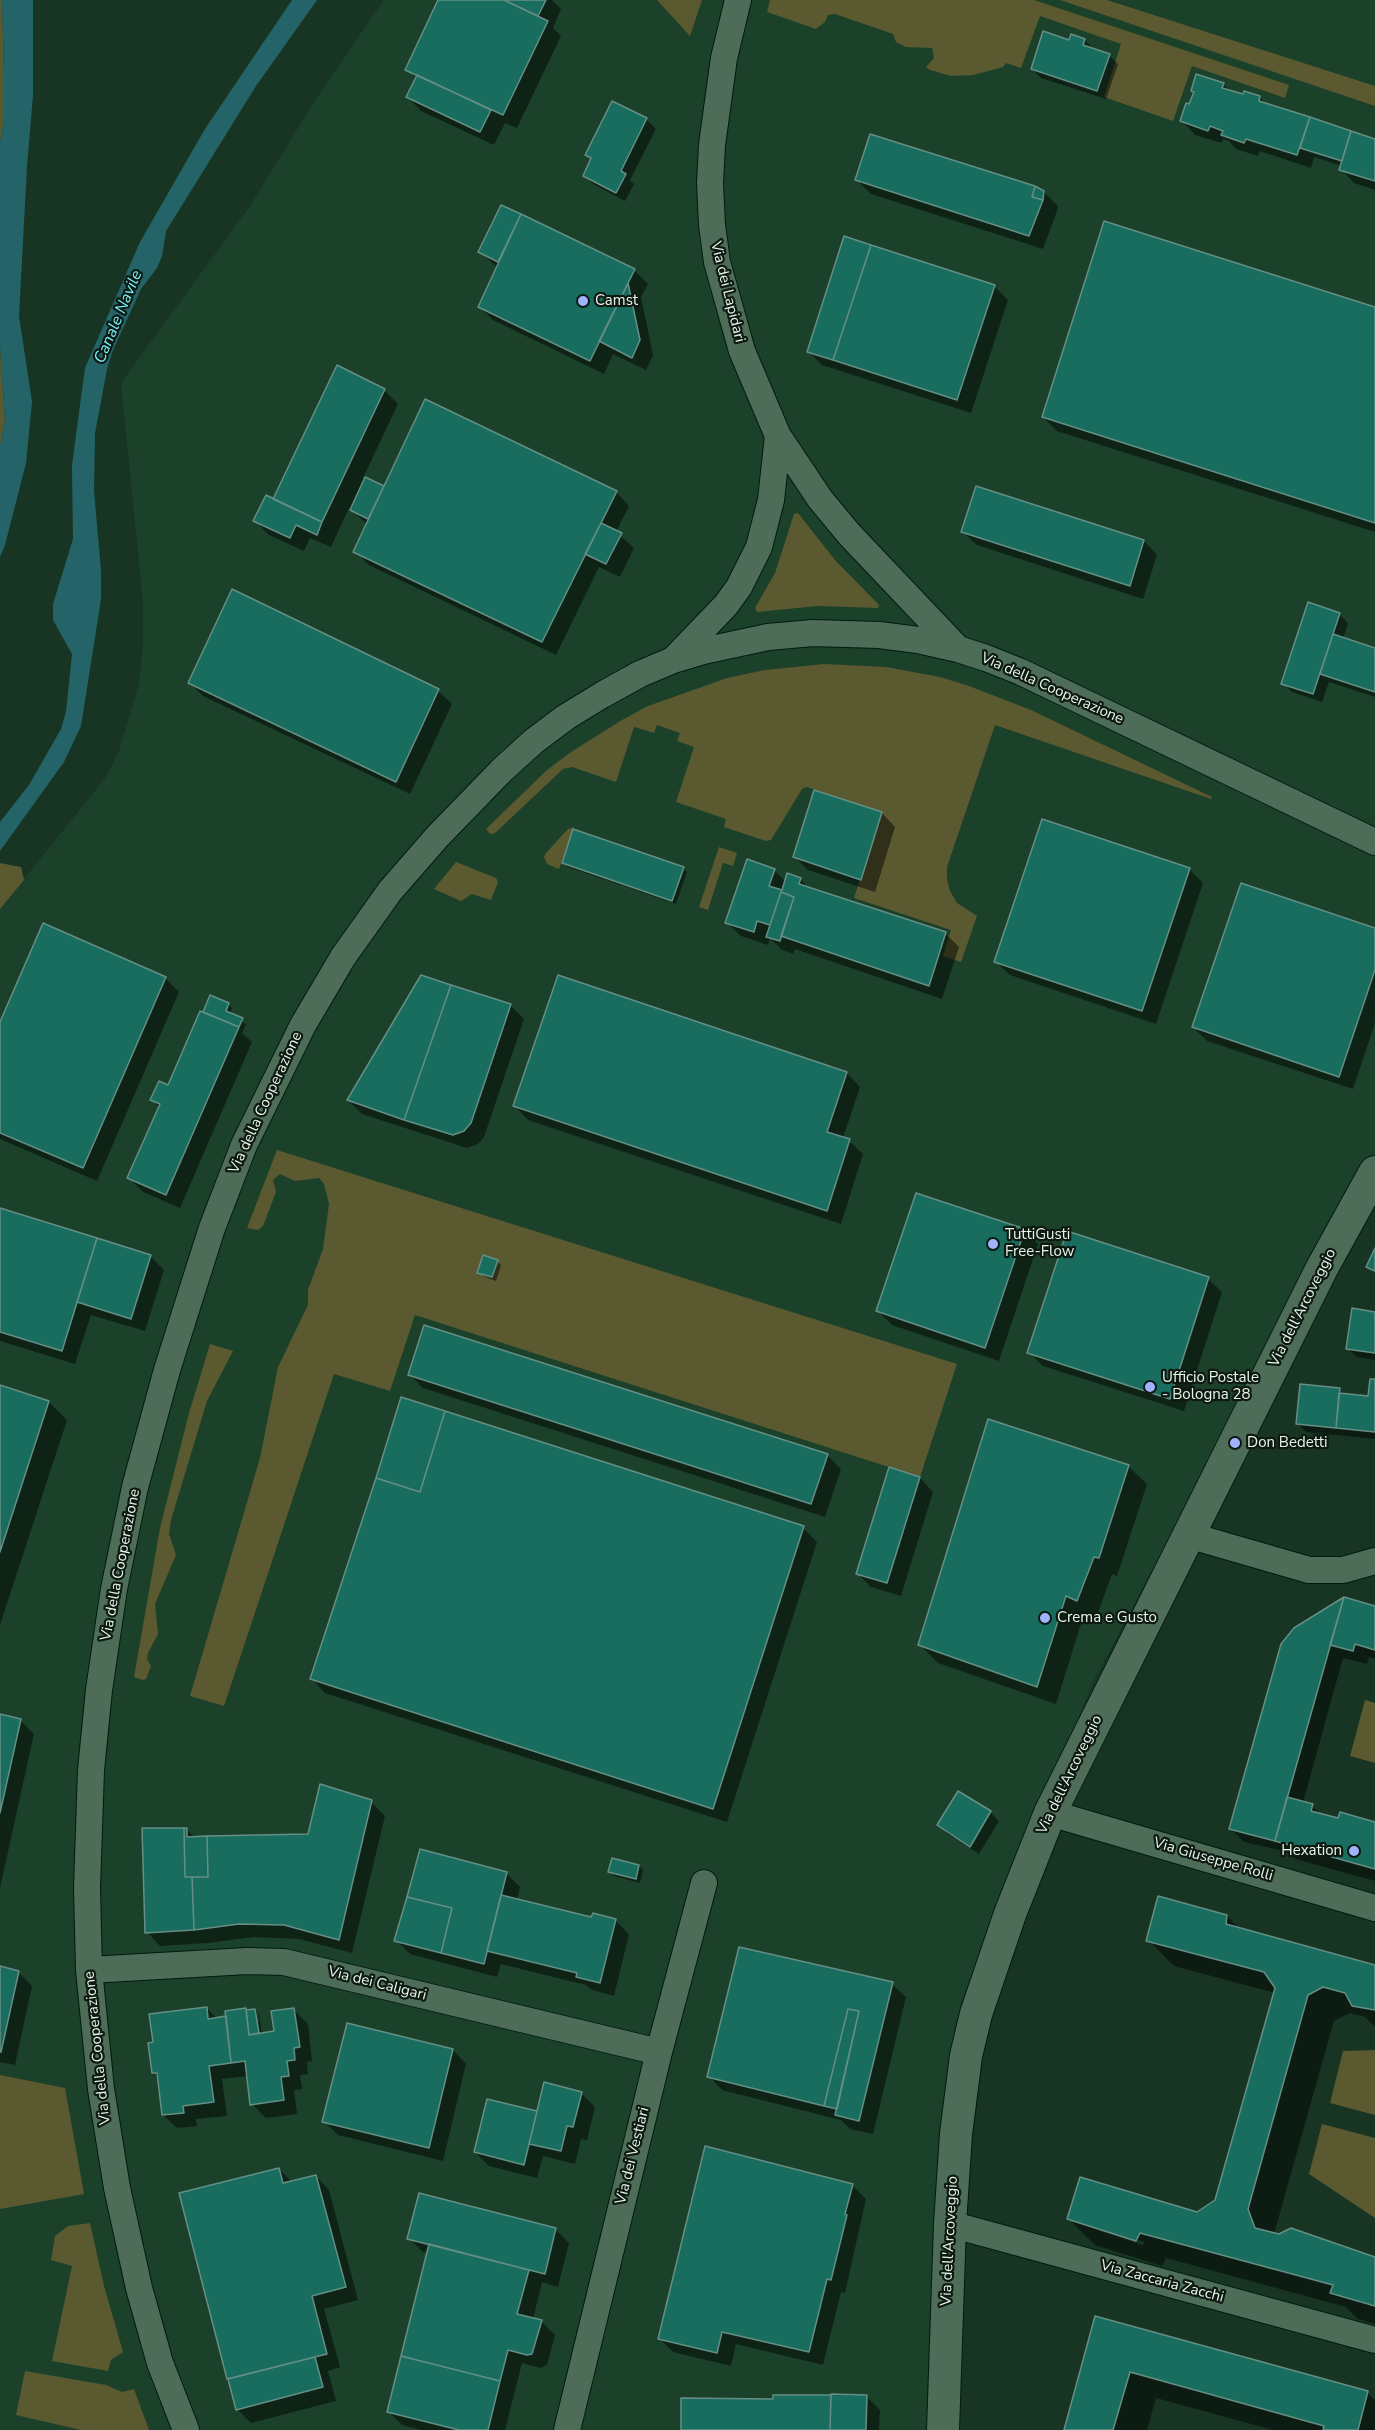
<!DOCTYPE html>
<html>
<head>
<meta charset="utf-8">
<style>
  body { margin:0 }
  canvas { display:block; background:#183523 }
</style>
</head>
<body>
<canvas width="1375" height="2430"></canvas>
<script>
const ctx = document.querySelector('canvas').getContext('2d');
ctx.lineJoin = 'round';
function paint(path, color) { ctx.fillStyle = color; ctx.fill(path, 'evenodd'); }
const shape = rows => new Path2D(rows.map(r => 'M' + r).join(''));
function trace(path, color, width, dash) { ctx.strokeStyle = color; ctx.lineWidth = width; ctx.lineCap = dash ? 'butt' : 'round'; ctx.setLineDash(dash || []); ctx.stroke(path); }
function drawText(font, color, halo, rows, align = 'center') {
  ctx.font = font + ' "Nunito Sans",sans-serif'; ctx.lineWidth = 4.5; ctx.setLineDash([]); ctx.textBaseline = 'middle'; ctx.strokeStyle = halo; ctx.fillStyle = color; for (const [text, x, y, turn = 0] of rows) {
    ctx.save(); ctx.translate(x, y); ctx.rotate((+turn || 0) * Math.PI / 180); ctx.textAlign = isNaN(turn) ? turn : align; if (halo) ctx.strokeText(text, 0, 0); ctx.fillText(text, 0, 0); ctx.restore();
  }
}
paint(shape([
  [384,0,1375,0,1375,1166,1259,1368,1093,1682,991,1937,961,2003,947,2098,936,2430,0,2430,0,909,106,777,119,751,139,684,143,645,143,601,121,383,250,206,316,99]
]), '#1c412a');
paint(shape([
  [0,0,2,0,4,71,4,120,0,143],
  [657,0,702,0,690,36],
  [770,0,1034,0,1289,85,1285,98,1192,66,1173,121,1104,97,1121,44,1040,16,1021,68,1006,63,1003,67,973,75,951,76,930,70,926,67,934,58,932,48,906,47,896,42,893,34,835,14,828,15,825,22,816,29,767,12],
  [1060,0,1107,0,1375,86,1375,106],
  [0,346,5,421,0,446],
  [798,513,835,560,879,605,878,608,817,606,757,612,755,608,775,573,794,514],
  [824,664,886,667,940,677,969,686,1031,710,1212,797,1211,799,995,725,947,867,947,879,950,891,957,903,977,916,961,962,943,956,951,930,854,898,882,812,807,787,802,789,771,840,766,841,724,827,726,819,676,802,694,747,677,741,680,733,657,725,654,733,634,727,616,782,572,767,563,769,495,833,490,834,486,829,547,770,571,752,622,720,648,706,727,678,765,670],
  [574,827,559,869,547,864,544,857,546,853,568,829],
  [719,847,737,853,733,866,723,863,708,910,699,907],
  [456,862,496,878,498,882,491,900,472,894,461,901,434,889],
  [0,863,21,867,24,880,0,909],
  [277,1150,957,1364,920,1477,415,1315,390,1391,334,1374,224,1706,190,1696,260,1458,278,1367,308,1305,308,1290,323,1249,329,1204,324,1184,319,1178,295,1181,280,1174,273,1180,276,1192,263,1226,258,1230,247,1228],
  [210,1344,233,1351,207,1401,171,1520,169,1534,176,1555,155,1604,158,1634,148,1653,147,1659,151,1666,146,1679,143,1680,134,1677,160,1528,189,1413],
  [1365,1700,1375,1703,1375,1763,1350,1756],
  [1375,2050,1375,2115,1330,2103,1343,2051],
  [0,2075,65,2088,84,2194,0,2209],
  [1322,2124,1375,2138,1375,2218,1309,2174],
  [90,2223,104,2286,123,2352,111,2360,108,2371,52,2361,72,2266,51,2260,55,2236,68,2226],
  [25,2371,106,2385,122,2392,134,2389,149,2430,81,2430,16,2415]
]), '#5a5930');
paint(shape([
  [2,0,33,0,33,95,27,166,19,316,32,402,26,463,5,545,0,557,0,446,5,421,0,346,0,143,4,120,4,71],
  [292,0,317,0,256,86,166,231,162,256,157,268,141,289,113,350,107,369,95,433,94,491,101,571,101,599,81,726,64,762,0,851,0,822,29,785,61,729,66,712,72,654,53,620,53,604,73,539,72,465,85,368,140,242,205,129]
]), '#246469');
paint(shape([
  [440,0,552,0,561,9,553,28,561,36,517,128,505,123,494,145,421,111,408,97,417,79,407,69],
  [1072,36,1085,40,1094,50,1109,55,1118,64,1106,99,1041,78,1032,69,1070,42],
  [1223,84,1231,92,1259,97,1267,105,1375,140,1375,190,1354,183,1341,169,1342,166,1314,157,1311,168,1260,151,1258,156,1236,149,1229,141,1223,139,1222,143,1195,135,1182,121,1190,106],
  [613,103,647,120,656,129,630,180,634,184,625,201,593,184,584,175,592,160,586,155],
  [857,180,1044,192,1058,206,1057,211,1043,249,871,194],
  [502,207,634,270,648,284,641,297,653,355,646,370,613,354,604,374,493,320,480,307,497,267,480,252],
  [994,286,1008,300,971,413,822,365,809,352],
  [1375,309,1375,532,1057,431,1043,417],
  [384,390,398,404,363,478,385,488,616,492,629,506,616,532,634,548,620,577,599,567,556,655,369,565,355,551,367,524,349,508,331,547,310,538,304,551,269,535,255,521],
  [963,532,1144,541,1157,555,1143,599,977,545],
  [1339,614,1348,623,1343,639,1375,650,1375,697,1329,682,1322,702,1292,692,1283,683],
  [190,683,438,691,452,704,410,794,203,696],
  [815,791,882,813,895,827,875,892,808,870,794,856],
  [563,863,683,868,687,872,676,904,568,867],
  [1189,869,1203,883,1156,1024,1010,975,996,962],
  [774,870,786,882,800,879,810,889,945,933,959,947,942,999,795,949,793,954,782,950,770,938,768,945,741,936,727,923],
  [1375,929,1375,1023,1353,1089,1207,1041,1193,1027],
  [422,977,511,1006,524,1019,484,1137,478,1144,467,1148,362,1114,348,1100],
  [559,977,847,1073,860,1087,843,1138,849,1141,863,1154,841,1224,528,1120,515,1106],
  [165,978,179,992,97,1181,0,1139,0,1026],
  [228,1004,232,1008,230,1014,246,1024,242,1033,252,1042,180,1208,143,1192,129,1178,160,1108,152,1100,169,1087,209,1016,205,1011],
  [0,1210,150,1256,164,1270,145,1331,91,1315,75,1364,0,1341],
  [1024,1231,1038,1244,999,1361,892,1325,878,1311],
  [497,1261,501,1265,496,1281,483,1276,479,1272],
  [1208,1279,1222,1292,1184,1411,1043,1366,1029,1352],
  [1375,1313,1375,1360,1357,1357,1348,1348],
  [410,1375,827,1455,841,1469,825,1517,423,1388],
  [1375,1381,1375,1439,1306,1432,1297,1423,1339,1389,1346,1396,1370,1398],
  [0,1387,49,1402,67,1420,0,1625],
  [1128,1466,1147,1484,1117,1576,1112,1574,1096,1618,1084,1614,1056,1704,938,1663,920,1645],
  [920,1478,933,1492,901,1596,871,1587,858,1574],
  [803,1528,817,1542,727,1822,325,1693,312,1679],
  [1375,1608,1375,1659,1369,1657,1367,1664,1343,1658,1303,1803,1312,1806,1322,1815,1339,1820,1375,1823,1375,1881,1295,1859,1288,1852,1244,1842,1230,1828,1282,1645],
  [0,1716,20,1720,34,1734,0,1888],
  [959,1793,990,1812,999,1821,979,1854,948,1834,939,1825],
  [371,1802,385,1816,352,1953,299,1939,254,1937,208,1943,160,1946,147,1932,186,1829,195,1838,309,1835],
  [639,1866,643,1870,640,1883,614,1876,610,1872],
  [506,1873,520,1887,517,1900,592,1919,615,1920,629,1934,614,1996,592,1990,586,1985,501,1964,497,1977,410,1954,396,1940],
  [1227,1916,1240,1929,1375,1967,1375,2027,1365,2017,1350,2013,1334,2021,1274,2234,1375,2259,1375,2324,1358,2319,1346,2307,1166,2258,1162,2266,1095,2245,1069,2219,1198,2213,1216,2201,1275,1993,1174,1966,1148,1940],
  [1098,2227,1144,2242,1143,2245,1098,2230],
  [0,1968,18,1972,32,1986,15,2065,0,2062],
  [892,1984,906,1997,873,2134,850,2129,841,2120,722,2090,709,2076],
  [207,2008,217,2019,255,2010,258,2013,254,2013,255,2020,259,2023,258,2013,259,2014,262,2034,276,2033,294,2010,308,2024,312,2061,307,2062,308,2074,300,2075,302,2089,294,2090,297,2114,266,2118,252,2104,248,2076,222,2079,227,2116,196,2119,197,2126,177,2128,163,2115,159,2078,153,2072,154,2043],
  [348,2025,453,2050,466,2064,443,2161,338,2135,324,2121],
  [581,2093,595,2107,587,2140,581,2139,575,2164,543,2156,537,2178,489,2166,475,2152,538,2113],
  [279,2169,292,2182,316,2176,329,2190,358,2300,324,2309,340,2367,328,2371,336,2401,251,2423,237,2409,180,2194],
  [852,2185,866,2199,845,2293,841,2292,823,2365,736,2344,731,2366,673,2352,660,2339],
  [556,2230,569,2243,558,2287,542,2282,533,2319,541,2321,555,2335,547,2365,541,2368,522,2363,505,2430,421,2430,402,2425,388,2411,429,2253,423,2252,409,2238],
  [1096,2317,1367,2392,1375,2400,1375,2430,1273,2430,1156,2398,1147,2430,1065,2430],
  [866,2396,880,2410,879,2430,682,2430,774,2401]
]), '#0007');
const building = shape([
  [438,0,504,0,548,21,503,115,405,70,438,0],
  [504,0,546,0,538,16,504,0],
  [1043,31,1069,40,1071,34,1085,39,1083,45,1110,54,1097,91,1031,69,1043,31],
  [1196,74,1224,83,1222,88,1243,94,1244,91,1260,96,1259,101,1310,117,1297,155,1246,139,1244,143,1221,135,1223,131,1210,126,1208,131,1180,121,1186,103,1189,104,1194,92,1191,91,1196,74],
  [417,75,491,110,480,132,406,97,417,75],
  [612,101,647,118,621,171,626,174,616,193,583,176,591,158,585,155,612,101],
  [1310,117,1351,131,1342,161,1300,148,1310,117],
  [1351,131,1375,139,1375,181,1339,170,1351,131],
  [870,134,1035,186,1032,197,1043,200,1029,236,855,180,870,134],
  [1035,186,1044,191,1043,200,1032,197,1035,186],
  [501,205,521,214,498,262,478,252,501,205],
  [521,214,635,269,590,361,478,307,521,214],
  [1104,221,1375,307,1375,523,1042,417,1104,221],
  [844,236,871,245,833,360,807,352,844,236],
  [871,245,995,285,957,400,833,360,871,245],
  [628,283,640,340,632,358,599,341,628,283],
  [337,365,385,389,322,522,273,499,337,365],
  [425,399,617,491,542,642,353,552,425,399],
  [365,477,384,486,368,519,350,510,365,477],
  [976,486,1144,540,1130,586,961,532,976,486],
  [266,495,322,522,317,535,296,525,290,538,253,521,266,495],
  [601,523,622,533,606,564,585,554,601,523],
  [232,589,439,689,396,782,188,683,232,589],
  [1308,602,1340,613,1313,694,1281,684,1308,602],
  [1333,634,1375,648,1375,692,1320,674,1333,634],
  [814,790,882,812,861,880,793,857,814,790],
  [1042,819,1190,868,1142,1011,994,962,1042,819],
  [573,829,684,867,672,901,562,863,573,829],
  [747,859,775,869,769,886,782,890,787,873,801,878,799,884,946,932,929,986,781,936,794,897,781,892,770,925,757,921,754,932,725,923,747,859],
  [1241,883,1375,928,1375,970,1339,1077,1192,1027,1241,883],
  [781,892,794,897,780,941,766,937,781,892],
  [43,923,166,977,83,1168,0,1133,0,1022,43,923],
  [421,975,451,985,404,1120,347,1100,421,975],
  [558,975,847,1072,827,1132,850,1139,827,1211,513,1106,558,975],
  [451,985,511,1004,471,1123,464,1131,453,1135,404,1120,451,985],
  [210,995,229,1003,226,1011,243,1018,239,1027,203,1012,210,995],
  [200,1011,239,1027,166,1195,127,1178,160,1104,150,1100,159,1081,168,1085,200,1011],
  [916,1193,1025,1229,985,1348,876,1311,916,1193],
  [0,1208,97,1238,62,1351,0,1332,0,1208],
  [1067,1231,1209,1277,1170,1399,1027,1353,1067,1231],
  [97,1238,151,1255,131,1319,77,1302,97,1238],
  [1375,1248,1375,1271,1366,1267,1375,1248],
  [483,1255,498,1260,492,1277,477,1273,483,1255],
  [1352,1308,1375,1312,1375,1353,1346,1349,1352,1308],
  [424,1325,828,1454,811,1504,408,1375,424,1325],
  [1370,1379,1375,1379,1375,1432,1336,1428,1339,1393,1368,1396,1370,1379],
  [1300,1384,1340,1388,1336,1428,1296,1424,1300,1384],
  [0,1385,49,1401,0,1552,0,1385],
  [401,1397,445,1411,420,1492,376,1478,401,1397],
  [445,1411,804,1526,713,1809,310,1679,376,1478,420,1492,445,1411],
  [988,1419,1129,1465,1099,1558,1094,1557,1077,1601,1066,1596,1037,1687,918,1645,988,1419],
  [889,1467,920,1477,887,1583,856,1574,889,1467],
  [1344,1597,1375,1606,1375,1650,1355,1644,1353,1651,1330,1645,1344,1597],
  [1344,1597,1275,1841,1229,1829,1281,1644,1294,1628,1344,1597],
  [0,1714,21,1719,0,1813,0,1714],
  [320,1784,372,1800,339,1940,284,1925,239,1924,194,1930,192,1877,208,1877,207,1836,308,1834,320,1784],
  [958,1791,991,1811,970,1847,937,1825,958,1791],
  [1287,1797,1313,1804,1311,1811,1338,1818,1340,1812,1375,1822,1375,1869,1275,1841,1287,1797],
  [142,1828,184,1828,185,1877,192,1877,194,1930,145,1933,142,1828],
  [184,1828,187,1828,187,1837,207,1836,208,1877,185,1877,184,1828],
  [420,1849,507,1872,484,1964,441,1953,452,1908,407,1897,420,1849],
  [612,1858,639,1865,636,1879,608,1872,612,1858],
  [501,1895,591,1917,593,1913,616,1919,600,1983,576,1977,577,1973,487,1951,501,1895],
  [1158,1896,1227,1915,1226,1924,1375,1965,1375,2010,1352,2006,1345,1993,1323,1987,1308,1995,1248,2209,1255,2228,1279,2234,1291,2228,1375,2257,1375,2306,1330,2293,1333,2285,1140,2233,1136,2241,1067,2219,1080,2177,1197,2212,1215,2200,1275,1988,1264,1972,1146,1941,1158,1896],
  [407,1897,452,1908,441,1953,394,1941,407,1897],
  [739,1947,893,1982,859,2121,835,2115,859,2011,848,2009,824,2106,707,2077,739,1947],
  [0,1966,19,1971,1,2052,0,2052,0,1966],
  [207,2007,208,2019,226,2016,231,2063,209,2066,214,2102,183,2106,184,2113,162,2115,157,2073,152,2073,148,2043,153,2042,149,2014,207,2007],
  [246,2008,249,2035,274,2031,271,2011,294,2008,300,2047,294,2048,295,2060,287,2061,289,2076,281,2077,284,2100,250,2105,245,2061,231,2063,225,2011,246,2008],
  [255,2009,259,2033,249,2035,246,2010,255,2009],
  [848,2009,859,2011,837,2109,824,2106,848,2009],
  [347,2023,453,2049,429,2148,322,2122,347,2023],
  [544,2082,582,2092,573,2127,567,2126,561,2151,529,2144,544,2082],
  [487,2099,537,2111,524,2165,474,2152,487,2099],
  [705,2146,853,2184,845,2214,847,2215,831,2280,827,2279,809,2352,722,2332,717,2353,658,2339,705,2146],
  [279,2168,283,2183,316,2175,346,2287,312,2296,327,2354,227,2379,179,2193,279,2168],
  [419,2193,556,2228,545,2274,407,2239,419,2193],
  [429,2244,529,2270,517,2314,542,2320,532,2354,527,2355,508,2350,500,2381,401,2356,429,2244],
  [1095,2316,1368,2391,1358,2430,1323,2430,1324,2426,1130,2372,1113,2430,1064,2430,1095,2316],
  [401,2356,500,2381,488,2430,459,2430,387,2412,401,2356],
  [315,2357,323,2387,236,2410,228,2379,315,2357],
  [831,2394,867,2395,866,2430,830,2430,831,2394],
  [773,2395,831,2395,830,2430,681,2430,681,2398,773,2399,773,2395]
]);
paint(building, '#186d5e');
trace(building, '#658f85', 1.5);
const minor = shape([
  [738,0,724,58,712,145,710,183,712,225,717,262,742,351,778,436,820,499,849,534,958,649],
  [676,657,726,605,739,587,759,547,771,500,778,436],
  [1188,1535,1309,1570,1343,1570,1375,1561],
  [1050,1813,1375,1908],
  [89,1970,247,1961,284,1962,659,2052],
  [950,2224,1375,2340],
  [186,2430,160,2363,139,2288,117,2188,101,2089,89,1970,87,1888,91,1770,99,1690,114,1589,135,1487,167,1370,212,1228,244,1145,303,1025,343,957,390,891,437,837,502,770,534,741,566,717,602,695,640,674,673,660,703,651,768,637,813,633,879,635,918,640,958,649,986,658,1021,672,1375,842],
  [567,2430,659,2052,704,1883]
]);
const tertiary = shape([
  [943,2430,950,2224,956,2134,966,2056,976,2014,1010,1914,1050,1813,1322,1268,1375,1172]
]);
trace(minor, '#001c0b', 28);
trace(tertiary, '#001c0b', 34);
trace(minor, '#4e6d58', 26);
trace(tertiary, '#4e6d58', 32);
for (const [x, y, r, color] of [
  [583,301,6,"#a1b3fd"],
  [993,1244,6,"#a1b3fd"],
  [1150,1387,6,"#a1b3fd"],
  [1235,1443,6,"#a1b3fd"],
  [1045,1618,6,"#a1b3fd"],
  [1354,1851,6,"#a1b3fd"]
]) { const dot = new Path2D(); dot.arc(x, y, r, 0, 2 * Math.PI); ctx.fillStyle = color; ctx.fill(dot); trace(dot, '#0d1911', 2); }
drawText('15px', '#e5f6ea', '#0d1911', [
  ["Via dei Lapidari",727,292,76],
  ["Via della Cooperazione",1052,689,24],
  ["Via della Cooperazione",266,1103,-65],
  ["Via dell'Arcoveggio",1303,1308,-63],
  ["Via della Cooperazione",121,1565,-79],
  ["Via dell'Arcoveggio",1070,1775,-64],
  ["Via Giuseppe Rolli",1213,1860,16],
  ["Via dei Caligari",377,1984,14],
  ["Via della Cooperazione",98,2048,-96],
  ["Via dei Vestiari",633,2156,-76],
  ["Via dell'Arcoveggio",950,2241,-87],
  ["Via Zaccaria Zacchi",1162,2282,15]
]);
drawText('15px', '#e5f6ea', '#0d1911', [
  ["Camst",595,301],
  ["TuttiGusti",1005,1235],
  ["Free-Flow",1005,1252],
  ["Ufficio Postale",1162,1378],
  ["- Bologna 28",1162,1395],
  ["Don Bedetti",1247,1443],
  ["Crema e Gusto",1057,1618],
  ["Hexation",1342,1851,"right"]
], 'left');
drawText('italic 16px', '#78f4fd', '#0d1911', [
  ["Canale Navile",119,317,-67]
]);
</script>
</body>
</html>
